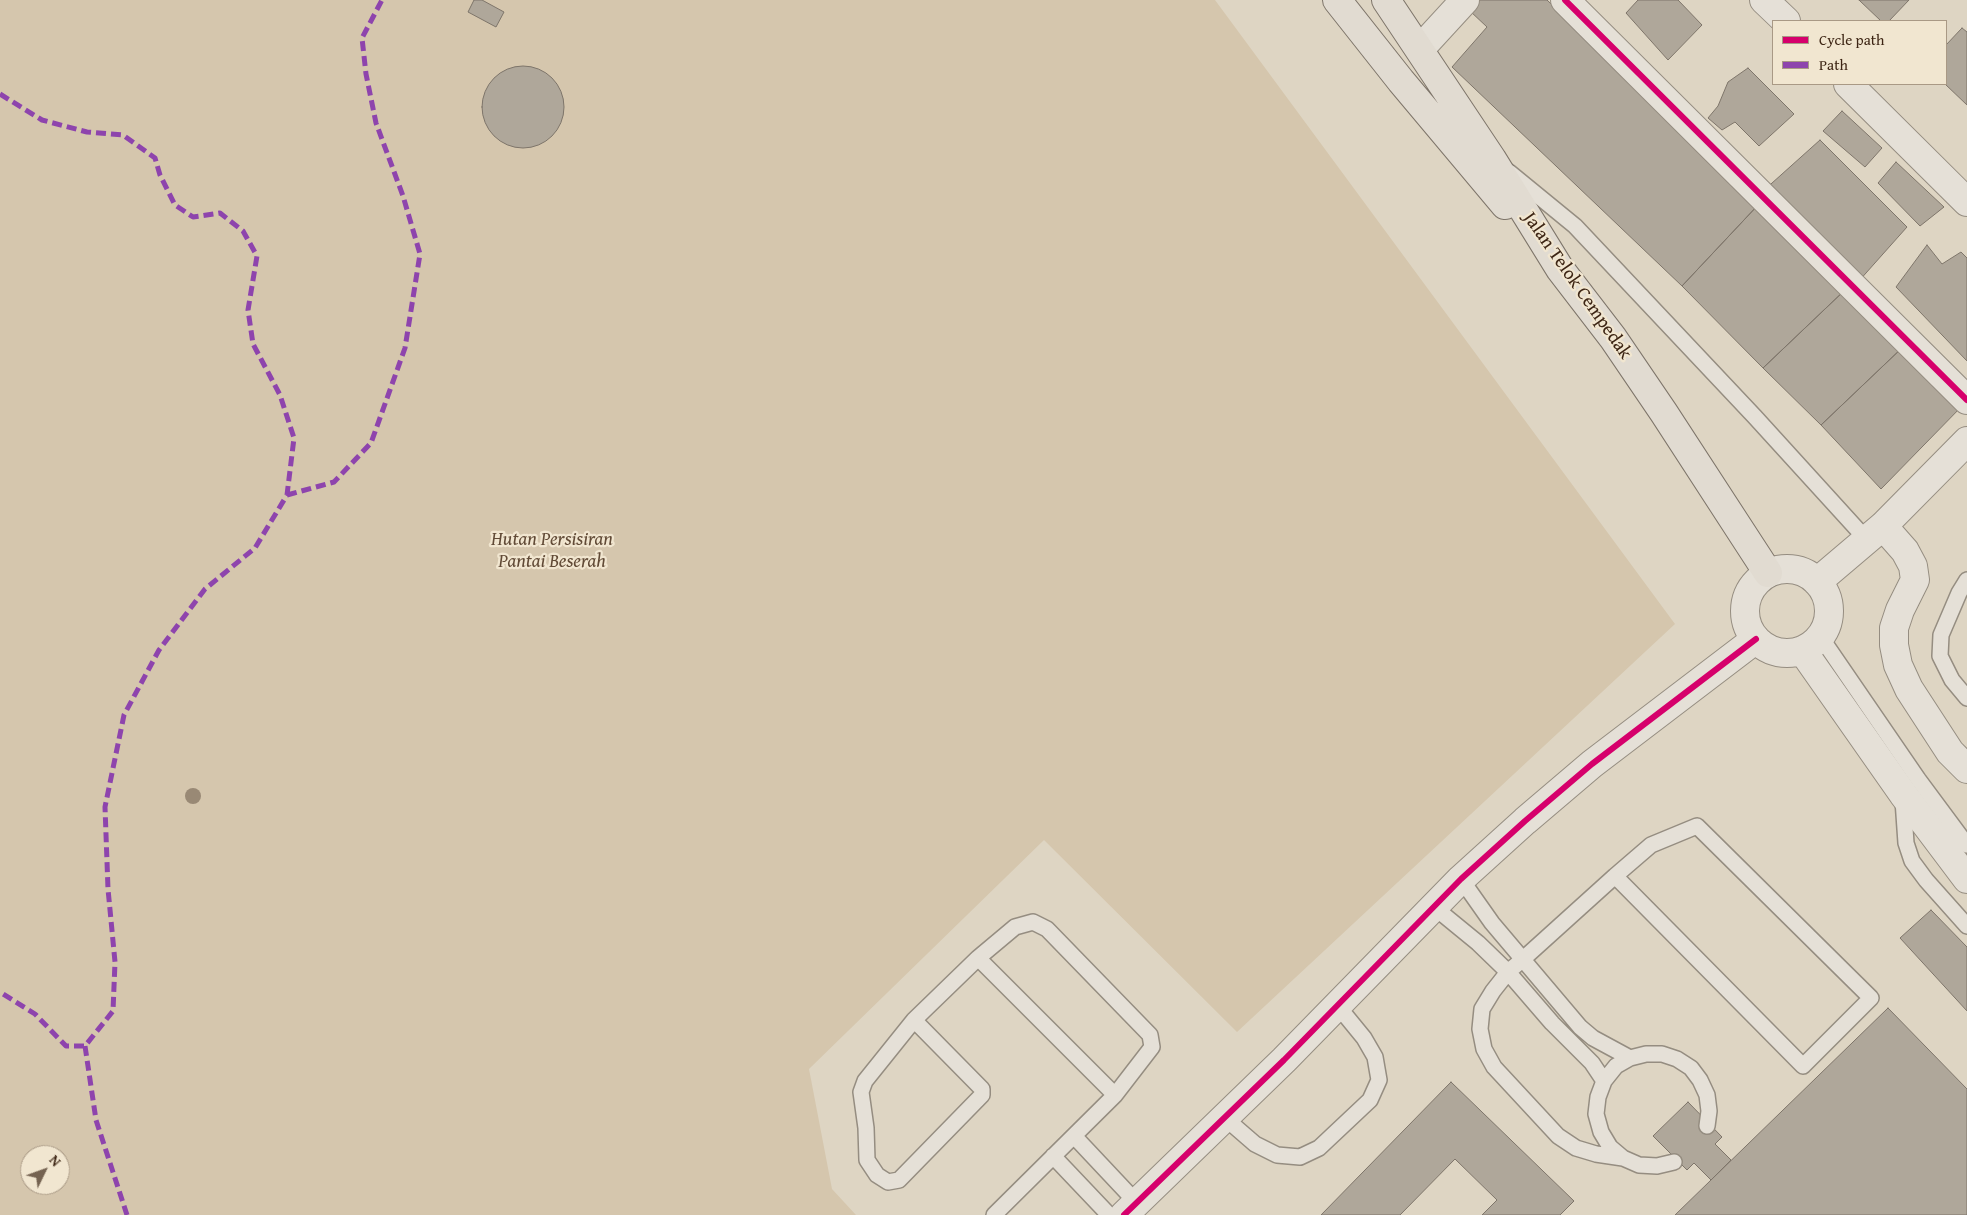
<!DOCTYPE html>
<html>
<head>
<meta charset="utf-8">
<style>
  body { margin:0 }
  #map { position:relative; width:1967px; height:1215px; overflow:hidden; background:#ded5c3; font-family:"Gentium Book Plus",serif }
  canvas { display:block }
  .legend { position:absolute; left:1772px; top:20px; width:175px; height:65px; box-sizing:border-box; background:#f1e6d0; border:1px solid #a99985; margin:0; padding:6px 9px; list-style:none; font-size:15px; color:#3d2514 }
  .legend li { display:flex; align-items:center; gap:10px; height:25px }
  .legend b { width:25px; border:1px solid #a99985 }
  .north { position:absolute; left:20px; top:1145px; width:50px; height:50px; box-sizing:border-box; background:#f1e6d0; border:1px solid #a99985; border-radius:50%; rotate:48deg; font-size:14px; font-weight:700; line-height:20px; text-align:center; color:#3d2514 }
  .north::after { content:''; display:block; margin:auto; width:18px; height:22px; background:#756351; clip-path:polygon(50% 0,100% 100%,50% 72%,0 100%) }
</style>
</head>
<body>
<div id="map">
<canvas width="1967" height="1215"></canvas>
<ul class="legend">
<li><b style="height:6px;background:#d6006c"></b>Cycle path</li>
<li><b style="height:6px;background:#8e44ad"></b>Path</li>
</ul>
<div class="north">N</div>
</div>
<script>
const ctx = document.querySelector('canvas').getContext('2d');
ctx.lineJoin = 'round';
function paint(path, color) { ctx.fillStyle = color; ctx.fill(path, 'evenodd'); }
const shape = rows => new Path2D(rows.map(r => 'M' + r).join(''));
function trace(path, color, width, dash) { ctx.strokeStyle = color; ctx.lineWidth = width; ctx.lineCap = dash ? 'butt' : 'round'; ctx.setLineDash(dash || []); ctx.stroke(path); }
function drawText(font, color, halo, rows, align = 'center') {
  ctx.font = font + ' "Gentium Book Plus",serif'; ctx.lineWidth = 4.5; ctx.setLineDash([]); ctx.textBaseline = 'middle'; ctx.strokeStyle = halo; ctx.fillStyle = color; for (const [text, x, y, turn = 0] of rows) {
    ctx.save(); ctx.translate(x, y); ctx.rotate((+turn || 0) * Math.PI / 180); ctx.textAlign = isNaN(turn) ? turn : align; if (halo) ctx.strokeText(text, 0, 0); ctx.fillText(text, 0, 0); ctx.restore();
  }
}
paint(shape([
  [0,0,1215,0,1675,624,1237,1032,1044,840,809,1069,832,1189,856,1215,0,1215],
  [30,1155,60,1155,60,1185,30,1185]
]), '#d5c6ad');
const building = shape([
  [474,0,482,0,504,12,496,27,468,12,474,0],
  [1480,0,1547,0,1759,204,1682,286,1452,67,1487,27,1470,11,1480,0],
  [1638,0,1678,0,1702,25,1668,60,1626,13,1638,0],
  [1859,0,1909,0,1889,21,1881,21,1859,0],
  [1962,28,1967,32,1967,105,1945,84,1946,45,1962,28],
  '482 107a41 41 0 1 1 82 0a41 41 0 1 1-82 0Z',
  [1748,68,1794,114,1759,146,1735,122,1722,130,1708,118,1718,106,1728,82,1748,68],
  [1842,111,1882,148,1865,167,1823,131,1842,111],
  [1820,140,1907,227,1858,282,1762,192,1820,140],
  [1896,162,1944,207,1920,226,1878,183,1896,162],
  [1759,204,1846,289,1763,368,1682,286,1759,204],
  [1927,245,1942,264,1961,252,1967,258,1967,361,1896,287,1927,245],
  [1846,289,1904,346,1821,425,1763,368,1846,289],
  [1904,346,1964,404,1881,489,1821,425,1904,346],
  [1931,910,1967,947,1967,1011,1900,938,1931,910],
  [1888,1008,1967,1089,1967,1215,1675,1215,1888,1008],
  [1451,1082,1574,1201,1560,1215,1482,1215,1497,1200,1455,1159,1400,1215,1321,1215,1451,1082],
  [1688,1102,1722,1137,1715,1144,1731,1160,1711,1180,1694,1163,1687,1170,1653,1136,1688,1102]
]);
paint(building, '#afa79a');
trace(building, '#7e756a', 1);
const service = shape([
  [1509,172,1575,226,1755,417,1867,540],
  [1967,580,1959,593,1941,635,1940,656,1952,680,1967,698],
  [1820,636,1918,779,1967,845],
  [1903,800,1906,843,1912,861,1926,880,1967,926],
  [1615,876,1803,1066,1871,998,1697,826,1651,845,1615,876,1522,960,1508,972,1493,991,1482,1009,1480,1029,1484,1049,1494,1067,1558,1136,1576,1148,1596,1154,1623,1158],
  [1461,879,1492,923,1580,1027,1593,1038,1630,1058],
  [1434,907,1478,943,1508,972,1552,1023,1592,1063,1604,1081],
  [978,958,1115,1095],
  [914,1020,982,1089,982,1095,899,1180,888,1182,877,1175,867,1160,866,1128,861,1092,865,1081,914,1020,978,958,1015,927,1033,922,1047,929,1150,1035,1152,1047,1115,1095,994,1215],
  [1225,1118,1255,1144,1277,1155,1300,1157,1319,1148,1370,1100,1379,1080,1375,1057,1364,1038,1337,1005],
  [1074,1136,1137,1203],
  [1053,1156,1109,1215],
  [1674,1162,1657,1166,1639,1165,1623,1158,1610,1147,1601,1132,1596,1114,1598,1097,1604,1081,1616,1066,1630,1058,1646,1054,1662,1054,1677,1059,1691,1068,1700,1080,1707,1095,1709,1111,1707,1126]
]);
const minor = shape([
  [1565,0,1967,400],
  [1764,0,1786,21],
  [1420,49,1465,0],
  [1848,84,1967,202],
  [1883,526,1905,551,1913,566,1915,580,1900,610,1894,628,1894,645,1898,665,1909,689,1950,752,1967,769],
  '1745 611a42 42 0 1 1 84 0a42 42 0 1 1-84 0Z',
  [1817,582,1883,526,1967,441],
  [1802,650,1903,794,1967,879],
  [1124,1215,1284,1060,1461,879,1525,821,1592,764,1756,639]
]);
const primary = shape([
  [1337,0,1401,81,1505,205],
  [1386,0,1492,159,1560,269,1613,338,1664,413,1768,573]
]);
trace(service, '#958d81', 18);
trace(minor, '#958d81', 30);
trace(primary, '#7e756a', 30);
trace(service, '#e5e0d7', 15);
trace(minor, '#e5e0d7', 28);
trace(primary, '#e1dbd1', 28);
trace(shape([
  [0,94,42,120,87,132,123,135,155,158,160,175,175,205,193,217,220,213,243,231,257,256,248,310,253,344,280,395,294,438,287,495,255,548,205,589,159,650,124,715,105,807,108,889,115,962,113,1011,85,1046,66,1046,35,1014,0,992],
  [287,495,334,482,371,443,405,348,420,254,403,196,376,123,366,74,362,38,382,0],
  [85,1046,96,1120,127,1215]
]), '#8e44ad', 5, [10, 5]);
trace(shape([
  [1565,0,1967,400],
  [1124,1215,1284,1060,1461,879,1525,821,1592,764,1756,639]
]), '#d6006c', 6);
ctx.fillStyle = '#998975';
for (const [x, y] of [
  [193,796]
]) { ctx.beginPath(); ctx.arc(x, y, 8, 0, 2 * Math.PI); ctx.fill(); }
drawText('19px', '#3d2514', '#f1e6d0', [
  ["Jalan Telok Cempedak",1577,286,55]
]);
drawText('italic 19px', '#614a36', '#f1e6d0', [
  ["Hutan Persisiran",552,540],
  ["Pantai Beserah",552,562]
]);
</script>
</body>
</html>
